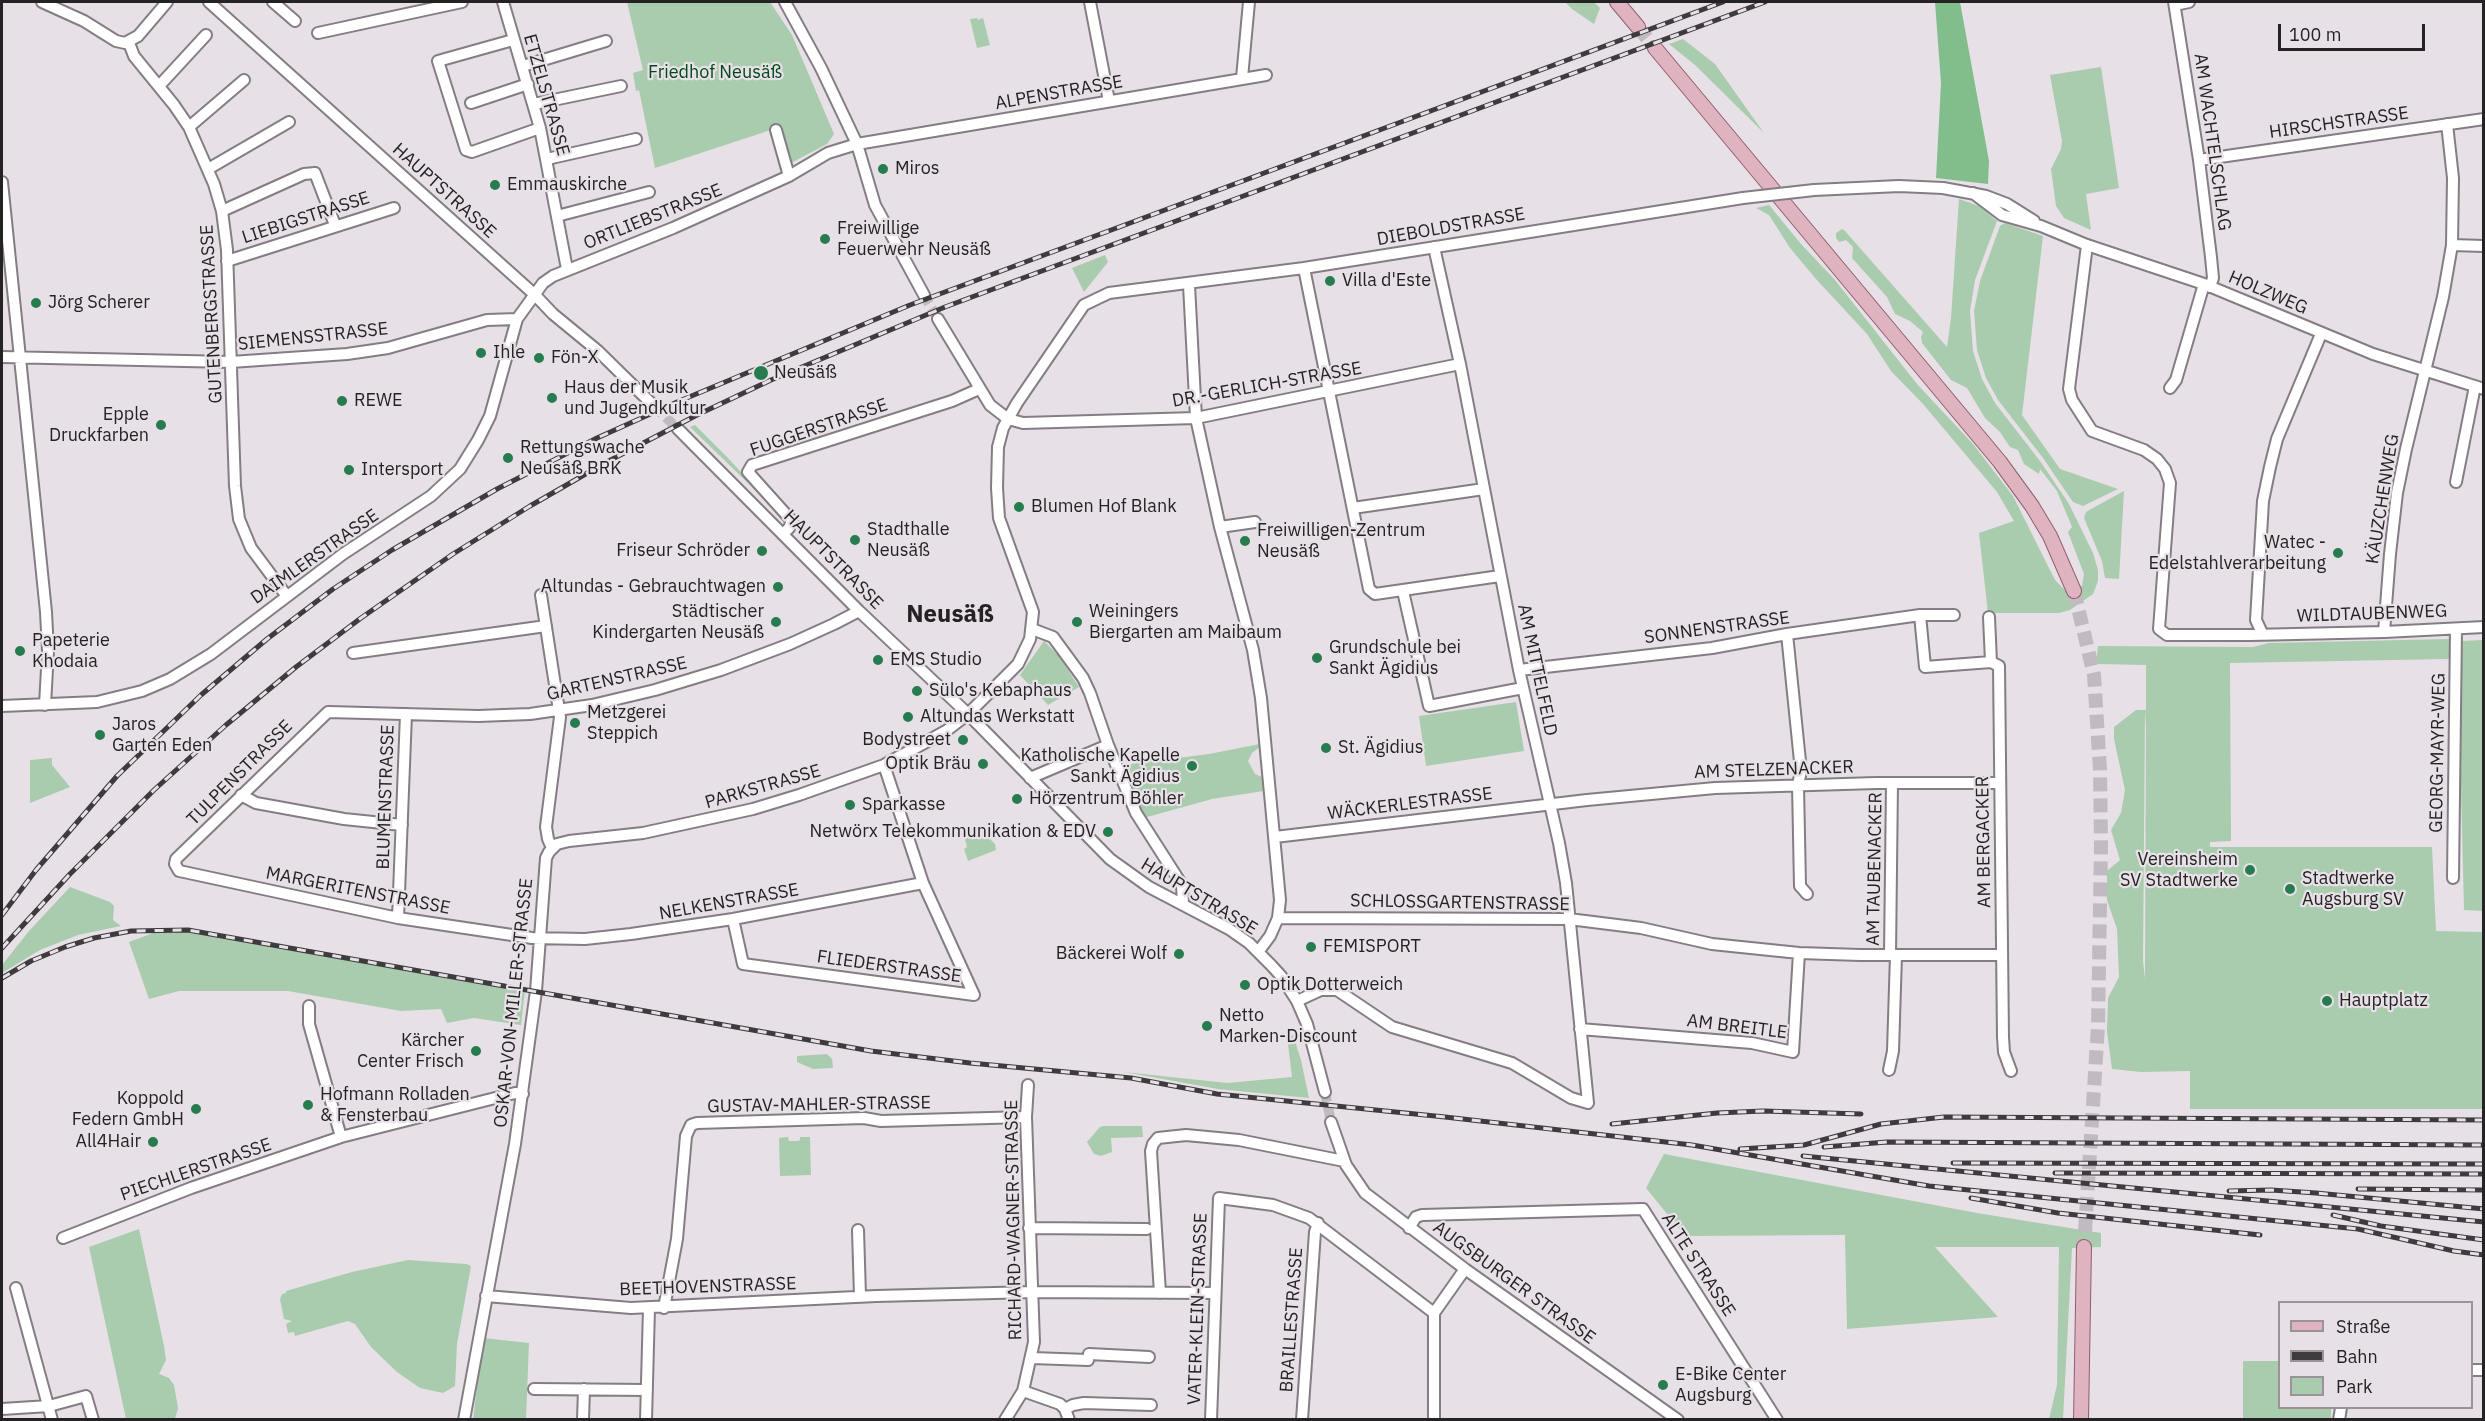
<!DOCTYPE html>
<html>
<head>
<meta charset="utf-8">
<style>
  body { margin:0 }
  #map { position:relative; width:2485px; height:1421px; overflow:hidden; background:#e8e0e7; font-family:"IBM Plex Sans",sans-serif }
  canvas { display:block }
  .frame { position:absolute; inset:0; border:3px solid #242224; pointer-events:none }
  .legend { position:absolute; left:2278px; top:1301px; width:195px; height:108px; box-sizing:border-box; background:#e8e0e7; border:2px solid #9a9499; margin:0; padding:8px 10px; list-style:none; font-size:18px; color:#242224 }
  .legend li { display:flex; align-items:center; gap:12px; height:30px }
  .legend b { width:30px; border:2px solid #9a9499 }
  .scale { position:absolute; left:2278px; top:24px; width:147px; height:27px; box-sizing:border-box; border:3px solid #242224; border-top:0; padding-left:8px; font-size:18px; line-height:21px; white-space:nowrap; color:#242224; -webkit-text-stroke:4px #e8e0e7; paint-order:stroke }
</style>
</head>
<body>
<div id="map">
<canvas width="2485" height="1421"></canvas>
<div class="frame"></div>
<ul class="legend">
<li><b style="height:8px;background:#dfb3bf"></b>Straße</li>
<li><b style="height:8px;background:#3e3b3e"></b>Bahn</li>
<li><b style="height:16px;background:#a8ccad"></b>Park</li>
</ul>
<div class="scale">100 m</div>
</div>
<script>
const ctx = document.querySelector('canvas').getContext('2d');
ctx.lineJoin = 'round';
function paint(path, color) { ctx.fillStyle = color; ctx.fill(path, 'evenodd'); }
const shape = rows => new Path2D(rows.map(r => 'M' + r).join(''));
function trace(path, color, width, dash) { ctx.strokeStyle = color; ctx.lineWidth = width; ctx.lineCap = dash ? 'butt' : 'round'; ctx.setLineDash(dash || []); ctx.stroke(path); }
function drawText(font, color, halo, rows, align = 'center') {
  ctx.font = font + ' "IBM Plex Sans",sans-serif'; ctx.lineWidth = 4.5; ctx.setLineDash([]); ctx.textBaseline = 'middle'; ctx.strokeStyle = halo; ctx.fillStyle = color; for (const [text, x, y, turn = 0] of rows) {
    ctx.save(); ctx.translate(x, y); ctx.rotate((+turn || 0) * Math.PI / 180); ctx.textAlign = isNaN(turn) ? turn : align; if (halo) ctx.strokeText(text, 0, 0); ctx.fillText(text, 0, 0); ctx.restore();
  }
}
paint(shape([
  [627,2,770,2,792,35,834,134,827,144,789,164,780,127,655,168,639,90,636,91,633,73,643,70],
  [1565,2,1594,2,1600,8,1594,24,1572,9],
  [977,18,978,20,983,18,990,45,977,48,970,19],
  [1683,39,1715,64,1764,133,1695,65,1669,44],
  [2101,67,2119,188,2086,194,2091,230,2064,218,2056,206,2051,169,2061,149,2062,141,2050,75],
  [1959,199,1979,206,1997,221,1975,280,1970,311,1973,351,1982,379,1995,403,2040,461,2069,504,2093,553,2098,570,2098,581,2093,594,2070,610,2059,613,1988,613,1979,533,2014,521,1997,492,1923,404,1891,371,1867,334,1816,279,1790,248,1769,215,1756,208,1769,205,1801,244,1835,280,1917,384,1973,444,2013,496,2055,580,2065,590,2074,591,2082,586,2084,574,2068,532,2072,527,2057,491,2040,469,2039,474,2024,464,2018,450,2010,447,2000,432,1985,418,1967,388,1951,380,1922,343,1921,337,1923,332,1910,321,1895,314,1887,297,1852,258,1853,247,1846,240,1839,242,1836,238,1836,233,1842,229,1845,231,1947,347,1951,318],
  [2005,223,2043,236,2022,415,2060,469,2118,489,2083,506,2073,502,2043,458,1998,400,1986,378,1977,350,1974,311,1980,281,2000,226],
  [1105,255,1108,262,1084,292,1072,268],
  [695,425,727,457,782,516,690,427],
  [2124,491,2119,579,2105,578,2102,561,2084,518,2086,512,2091,509],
  [2449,639,2449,659,2230,663,2231,841,2210,842,2210,847,2432,847,2436,931,2483,932,2483,1109,2190,1109,2190,1071,2141,1072,2112,1069,2107,1032,2108,998,2119,977,2117,929,2107,900,2107,871,2120,860,2111,830,2121,813,2125,790,2114,739,2114,727,2136,710,2146,710,2146,665,2096,664,2098,646,2253,647,2269,643],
  [2145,711,2146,726,2145,979,2143,961],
  [2483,640,2483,911,2464,910,2461,788,2460,641],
  [1044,641,1059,656,1079,687,1048,705,1020,675],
  [1516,702,1524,751,1426,766,1419,716],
  [1265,743,1252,753,1248,761,1255,774,1269,780,1270,790,1212,799,1140,819,1116,766,1209,754],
  [52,758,52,765,70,787,30,803,30,760],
  [981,830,995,844,996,850,968,861,964,849,967,847,965,839],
  [70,887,110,902,114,906,113,920,121,926,78,935,40,950,2,973,2,965,29,931],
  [156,932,188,932,525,990,521,1025,474,1018,447,1023,441,1009,401,1011,288,991,179,991,149,999,129,942],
  [1293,1035,1301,1060,1309,1098,1218,1089,1124,1072,1227,1083,1292,1077,1287,1036],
  [827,1054,832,1059,833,1068,813,1069,797,1062,797,1056],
  [1104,1126,1142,1126,1143,1137,1111,1138,1112,1152,1101,1156,1094,1154,1087,1142,1100,1127],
  [788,1137,789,1141,798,1141,800,1140,800,1137,810,1137,811,1175,780,1176,779,1138],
  [1664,1154,1977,1213,2101,1233,2101,1247,2072,1248,2063,1419,2049,1419,2057,1385,2059,1247,1935,1247,1998,1317,1847,1329,1845,1235,1685,1236,1646,1188],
  [139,1229,164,1346,166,1360,159,1374,169,1378,174,1385,178,1408,175,1419,126,1419,89,1247],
  [408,1260,466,1264,471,1266,457,1344,455,1386,443,1393,420,1388,397,1372,371,1347,355,1324,348,1321,295,1336,294,1332,288,1333,286,1324,292,1321,284,1319,280,1299,282,1294,286,1293,286,1291,352,1272],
  [483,1338,529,1343,526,1419,473,1420],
  [2243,1361,2279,1361,2280,1408,2331,1408,2331,1419,2243,1419]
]), '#a8ccad');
paint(shape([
  [1935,2,1960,2,1989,161,1988,184,1936,178,1941,83]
]), '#82be8c');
trace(shape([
  [924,295,938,319],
  [655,407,678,429],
  [1325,1092,1331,1122]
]), '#c1bac0', 10, [10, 5]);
trace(shape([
  [1638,27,1655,48],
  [2074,591,2094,675,2100,769,2101,845,2098,1026,2084,1247]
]), '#c1bac0', 14, [14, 7]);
const minor = shape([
  [42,2,84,21,116,41,125,43,138,36,167,2],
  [209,2,534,294,553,314,598,351,655,407],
  [273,2,295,21],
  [503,2,540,128,567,269],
  [785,2,821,68,857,144,875,205,924,295],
  [1090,2,1109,101],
  [2174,2,2199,160,2211,257,2213,278,2210,287],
  [2175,5,2189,2],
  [318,33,462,2],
  [513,40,438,61,466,150,472,152,540,128],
  [129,43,134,56,174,105,189,127,214,184,222,211,227,250,235,486,239,519,251,548,286,595],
  [523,66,606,41],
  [1242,78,1249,2],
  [159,86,206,35],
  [471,103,528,84],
  [534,104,621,86],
  [189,127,244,80],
  [776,130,789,176],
  [547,159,636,139],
  [2199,160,2484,119],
  [208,169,289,122],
  [2,182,46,612,48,651,45,705],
  [1814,190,1899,186,1943,188,1986,196,2007,204,2034,221],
  [1973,193,2002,215,2041,226,2087,245,2204,284,2373,354,2484,389],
  [222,211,304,174,315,173,335,225],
  [557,216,649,192],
  [2087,245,2069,389,2072,400,2092,431,2144,450,2157,459,2165,469,2170,483,2159,629,2167,635,2251,635,2384,632,2484,627],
  [2452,245,2484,246],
  [227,261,394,208],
  [1304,268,1369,589,1375,594,1500,576],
  [1189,285,1196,418,1220,527,1253,650,1261,698,1280,900,1278,918,1270,936,1258,952],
  [938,319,990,405,1008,419,1023,423,1196,418,1460,364],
  [2,357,231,362,347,354,388,348,487,320,517,319],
  [2170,388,2176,380,2204,284],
  [678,429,859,611,968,714,1110,859,1149,887,1229,929,1249,943,1271,965,1281,976,1297,1001,1307,1024,1325,1092],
  [2456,482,2475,386],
  [1353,508,1484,489],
  [1220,527,1255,522],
  [783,534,789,528,792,521,748,472,752,465,952,401,979,389],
  [1403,591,1429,706,1523,688],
  [541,595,560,717,546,827,548,839,552,848],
  [859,611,834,624,790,644,721,670,655,690,592,705,530,714,478,716,328,712,176,859,175,864,179,871,184,872,398,918,532,938,585,939,631,934,733,919,923,883],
  [1920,615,1954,615],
  [1989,617,1991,662,1999,666,2003,1037,2004,1052,2011,1071],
  [2384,632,2390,554,2397,493,2406,449,2443,297,2452,245,2453,178,2447,124],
  [2262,633,2256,620,2263,501,2270,467,2277,439,2321,334],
  [1787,634,1801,771,1798,785,1800,886,1807,894],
  [353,653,546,626],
  [1519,670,1712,648,1787,634,1920,615,1925,667,1991,662],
  [2,706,97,702,142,691,170,679,211,654,343,554,431,496,460,469,478,440,490,416,517,319,543,283,553,276,673,228,789,176,828,153,857,144,1266,75],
  [1108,745,1136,813,1182,885,1183,905],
  [1030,778,1108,745,1090,693,1083,678,1053,637,1032,629],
  [241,795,256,803,344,819,402,825],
  [1275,837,1587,800,1715,788,1876,783,2000,783],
  [2453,878,2456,629],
  [398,918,406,714],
  [1278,918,1569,919,1641,928,1712,944,1799,953,1860,955,2002,955],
  [733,919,743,964,974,995,923,883,884,765],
  [1890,955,1892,783],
  [1297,1001,1321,990,1337,990,1392,1027,1512,1063,1571,1098,1588,1103,1566,883,1559,843,1519,670,1460,364,1434,247],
  [309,1006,309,1024,341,1137],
  [1580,1029,1752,1043,1793,1052,1799,953],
  [1889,1070,1893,1051,1896,955],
  [1331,1122,1346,1165,1365,1193,1465,1269,1678,1420],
  [1029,1228,1147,1229],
  [1409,1228,1416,1217,1422,1215,1643,1209,1777,1420],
  [858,1230,860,1296],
  [63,1238,191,1188,341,1137,515,1093,523,1094],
  [16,1288,52,1420],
  [1160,1293,1151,1151,1153,1144,1158,1138,1186,1135,1239,1140,1344,1161],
  [486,1296,631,1308,876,1296,1034,1292,1215,1293],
  [664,1308,677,1239,686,1136,691,1125,697,1123,864,1118,881,1121,1026,1117],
  [1434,1313,1465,1269],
  [1032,1358,1088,1360,1089,1354,1149,1357],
  [2472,1370,2484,1370],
  [534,1389,647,1390],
  [1023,1391,1060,1404,1065,1409,1069,1420],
  [2,1409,49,1406,86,1396,93,1420],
  [1065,1409,1073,1405,1084,1403,1151,1405],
  [464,1420,515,1144,536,991,546,858,549,852,557,844,569,841,643,833,753,809,799,795,884,765,946,731,968,714,1018,664,1030,639,1033,612,999,518,997,488,998,447,1003,428,1017,403,1084,305,1109,293,1304,268,1743,198],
  [583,1420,584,1389],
  [646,1420,649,1308],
  [1005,1420,1023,1391,1034,1342,1026,1117,1028,1085],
  [1211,1420,1219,1198,1273,1205,1309,1218,1434,1313,1434,1420],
  [1302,1420,1315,1232,1318,1223],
  [2339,1420,2341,1408]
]);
const major = shape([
  [1617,2,1638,27],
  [1655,48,2000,462,2032,506,2050,536,2074,591],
  [2081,1420,2084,1247]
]);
trace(minor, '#847d84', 14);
trace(major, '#8f5f6d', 16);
trace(minor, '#fff', 10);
trace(major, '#dfb3bf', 14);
const rail = shape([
  [2,915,36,870,117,776,201,695,267,639,333,589,392,550,497,489,597,438,677,402,910,305,1723,2],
  [2,948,70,874,154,790,226,725,296,667,361,618,453,554,530,506,603,464,697,415,771,380,945,307,1765,2],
  [2,978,31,961,65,947,94,938,131,931,188,930,871,1051,970,1063,1131,1078,1217,1094,1445,1117,1692,1145,1929,1186,2358,1229,2454,1251,2484,1255],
  [1612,1124,1717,1113,1763,1111,1861,1114],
  [1824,1147,1887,1142,2484,1145],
  [1740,1149,1804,1145,1881,1124,1944,1117,2484,1120],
  [1803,1156,2484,1222],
  [1953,1163,2484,1164],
  [2055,1173,2484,1174],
  [2358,1189,2484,1190],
  [2229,1191,2271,1190,2316,1193,2484,1209],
  [1971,1198,2058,1213,2260,1235],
  [2333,1215,2381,1226,2484,1240]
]);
trace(rail, '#3e3b3e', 5);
trace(rail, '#e8e0e7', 3, [9]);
const minorBridge = shape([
  [1743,198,1814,190]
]);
trace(minorBridge, '#847d84', 14, []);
trace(minorBridge, '#fff', 10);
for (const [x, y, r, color] of [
  [883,169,6,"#277c4f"],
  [495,185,6,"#277c4f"],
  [825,239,6,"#277c4f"],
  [1330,281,6,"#277c4f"],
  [36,303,6,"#277c4f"],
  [481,353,6,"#277c4f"],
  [539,358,6,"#277c4f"],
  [761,373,8,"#277c4f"],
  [552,398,6,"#277c4f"],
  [342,401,6,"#277c4f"],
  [161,425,6,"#277c4f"],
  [508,458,6,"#277c4f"],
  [349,470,6,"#277c4f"],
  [1019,507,6,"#277c4f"],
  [855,540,6,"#277c4f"],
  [1245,541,6,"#277c4f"],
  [762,551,6,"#277c4f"],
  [2338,553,6,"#277c4f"],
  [778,587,6,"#277c4f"],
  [776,622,6,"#277c4f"],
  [1077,622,6,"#277c4f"],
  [20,651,6,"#277c4f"],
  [1317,658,6,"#277c4f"],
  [878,660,6,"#277c4f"],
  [917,691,6,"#277c4f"],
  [908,717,6,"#277c4f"],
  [575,723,6,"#277c4f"],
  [100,735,6,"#277c4f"],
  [963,740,6,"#277c4f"],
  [1326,748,6,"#277c4f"],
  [983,764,6,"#277c4f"],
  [1192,766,6,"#277c4f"],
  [1017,799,6,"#277c4f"],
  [850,805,6,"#277c4f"],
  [1108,832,6,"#277c4f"],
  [2250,870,6,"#277c4f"],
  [2290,889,6,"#277c4f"],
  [1311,947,6,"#277c4f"],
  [1179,954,6,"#277c4f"],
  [1245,985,6,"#277c4f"],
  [2327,1001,6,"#277c4f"],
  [1207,1026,6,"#277c4f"],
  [476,1051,6,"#277c4f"],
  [308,1105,6,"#277c4f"],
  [196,1109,6,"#277c4f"],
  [153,1142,6,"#277c4f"],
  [1663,1385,6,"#277c4f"]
]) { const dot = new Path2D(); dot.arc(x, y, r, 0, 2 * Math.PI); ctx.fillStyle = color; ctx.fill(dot); trace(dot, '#e8e0e7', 2); }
drawText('18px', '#01491b', '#e8e0e7', [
  ["Friedhof Neusäß",715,73]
]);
drawText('18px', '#242224', '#e8e0e7', [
  ["ALPENSTRASSE",1059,93,-10],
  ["ETZELSTRASSE",546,95,74],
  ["HIRSCHSTRASSE",2339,123,-8],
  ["AM WACHTELSCHLAG",2212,142,82],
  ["HAUPTSTRASSE",444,191,42],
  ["ORTLIEBSTRASSE",653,217,-22],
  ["LIEBIGSTRASSE",306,218,-18],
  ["DIEBOLDSTRASSE",1451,227,-10],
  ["HOLZWEG",2268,293,23],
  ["GUTENBERGSTRASSE",212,314,-93],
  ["SIEMENSSTRASSE",313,337,-6],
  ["DR.-GERLICH-STRASSE",1267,385,-10],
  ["FUGGERSTRASSE",819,428,-19],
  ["KÄUZCHENWEG",2383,499,-81],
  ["DAIMLERSTRASSE",315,557,-35],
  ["HAUPTSTRASSE",833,560,45],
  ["WILDTAUBENWEG",2372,614,-2],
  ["SONNENSTRASSE",1717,628,-8],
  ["AM MITTELFELD",1537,670,78],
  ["GARTENSTRASSE",617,679,-13],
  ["GEORG-MAYR-WEG",2438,753,-89],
  ["AM STELZENACKER",1774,770,-2],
  ["TULPENSTRASSE",240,773,-45],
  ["PARKSTRASSE",763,787,-16],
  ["BLUMENSTRASSE",386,797,-88],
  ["WÄCKERLESTRASSE",1410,804,-7],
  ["AM BERGACKER",1984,842,-91],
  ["AM TAUBENACKER",1875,869,-89],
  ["MARGERITENSTRASSE",358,891,11],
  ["HAUPTSTRASSE",1199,897,31],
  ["NELKENSTRASSE",729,902,-10],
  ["SCHLOSSGARTENSTRASSE",1460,903,1],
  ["FLIEDERSTRASSE",889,967,8],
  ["OSKAR-VON-MILLER-STRASSE",514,1003,-84],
  ["AM BREITLE",1737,1027,7],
  ["GUSTAV-MAHLER-STRASSE",819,1105,-1],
  ["PIECHLERSTRASSE",196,1170,-19],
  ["RICHARD-WAGNER-STRASSE",1014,1220,-91],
  ["ALTE STRASSE",1698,1265,57],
  ["AUGSBURGER STRASSE",1514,1283,36],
  ["BEETHOVENSTRASSE",708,1287,-2],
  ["VATER-KLEIN-STRASSE",1198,1309,-88],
  ["BRAILLESTRASSE",1292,1320,-86]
]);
drawText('18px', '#242224', '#e8e0e7', [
  ["Miros",895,169],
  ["Emmauskirche",507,185],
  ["Freiwillige",837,229],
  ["Feuerwehr Neusäß",837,250],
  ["Villa d'Este",1342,281],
  ["Jörg Scherer",48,303],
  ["Ihle",493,353],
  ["Fön-X",551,358],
  ["Neusäß",774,373],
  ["Haus der Musik",564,388],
  ["und Jugendkultur",564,409],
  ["REWE",354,401],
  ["Epple",149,415,"right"],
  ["Druckfarben",149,436,"right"],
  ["Rettungswache",520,448],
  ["Neusäß BRK",520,469],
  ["Intersport",361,470],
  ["Blumen Hof Blank",1031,507],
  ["Stadthalle",867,530],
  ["Neusäß",867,551],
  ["Freiwilligen-Zentrum",1257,531],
  ["Neusäß",1257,552],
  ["Watec -",2326,543,"right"],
  ["Edelstahlverarbeitung",2326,564,"right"],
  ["Friseur Schröder",750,551,"right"],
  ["Altundas - Gebrauchtwagen",766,587,"right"],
  ["Städtischer",764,612,"right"],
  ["Kindergarten Neusäß",764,633,"right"],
  ["Weiningers",1089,612],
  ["Biergarten am Maibaum",1089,633],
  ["Papeterie",32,641],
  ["Khodaia",32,662],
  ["Grundschule bei",1329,648],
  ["Sankt Ägidius",1329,669],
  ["EMS Studio",890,660],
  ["Sülo's Kebaphaus",929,691],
  ["Metzgerei",587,713],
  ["Steppich",587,734],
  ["Altundas Werkstatt",920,717],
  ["Jaros",112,725],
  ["Garten Eden",112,746],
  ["Bodystreet",951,740,"right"],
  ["St. Ägidius",1338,748],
  ["Katholische Kapelle",1180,756,"right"],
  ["Sankt Ägidius",1180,777,"right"],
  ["Optik Bräu",971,764,"right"],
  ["Hörzentrum Böhler",1029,799],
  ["Sparkasse",862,805],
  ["Netwörx Telekommunikation & EDV",1096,832,"right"],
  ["Vereinsheim",2238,860,"right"],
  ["SV Stadtwerke",2238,881,"right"],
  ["Stadtwerke",2302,879],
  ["Augsburg SV",2302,900],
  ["FEMISPORT",1323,947],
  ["Bäckerei Wolf",1167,954,"right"],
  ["Optik Dotterweich",1257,985],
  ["Hauptplatz",2339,1001],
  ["Netto",1219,1016],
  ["Marken-Discount",1219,1037],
  ["Kärcher",464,1041,"right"],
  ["Center Frisch",464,1062,"right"],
  ["Hofmann Rolladen",320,1095],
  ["& Fensterbau",320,1116],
  ["Koppold",184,1099,"right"],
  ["Federn GmbH",184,1120,"right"],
  ["All4Hair",141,1142,"right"],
  ["E-Bike Center",1675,1375],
  ["Augsburg",1675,1396]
], 'left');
drawText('bold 24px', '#242224', '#e8e0e7', [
  ["Neusäß",950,615]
]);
</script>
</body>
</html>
